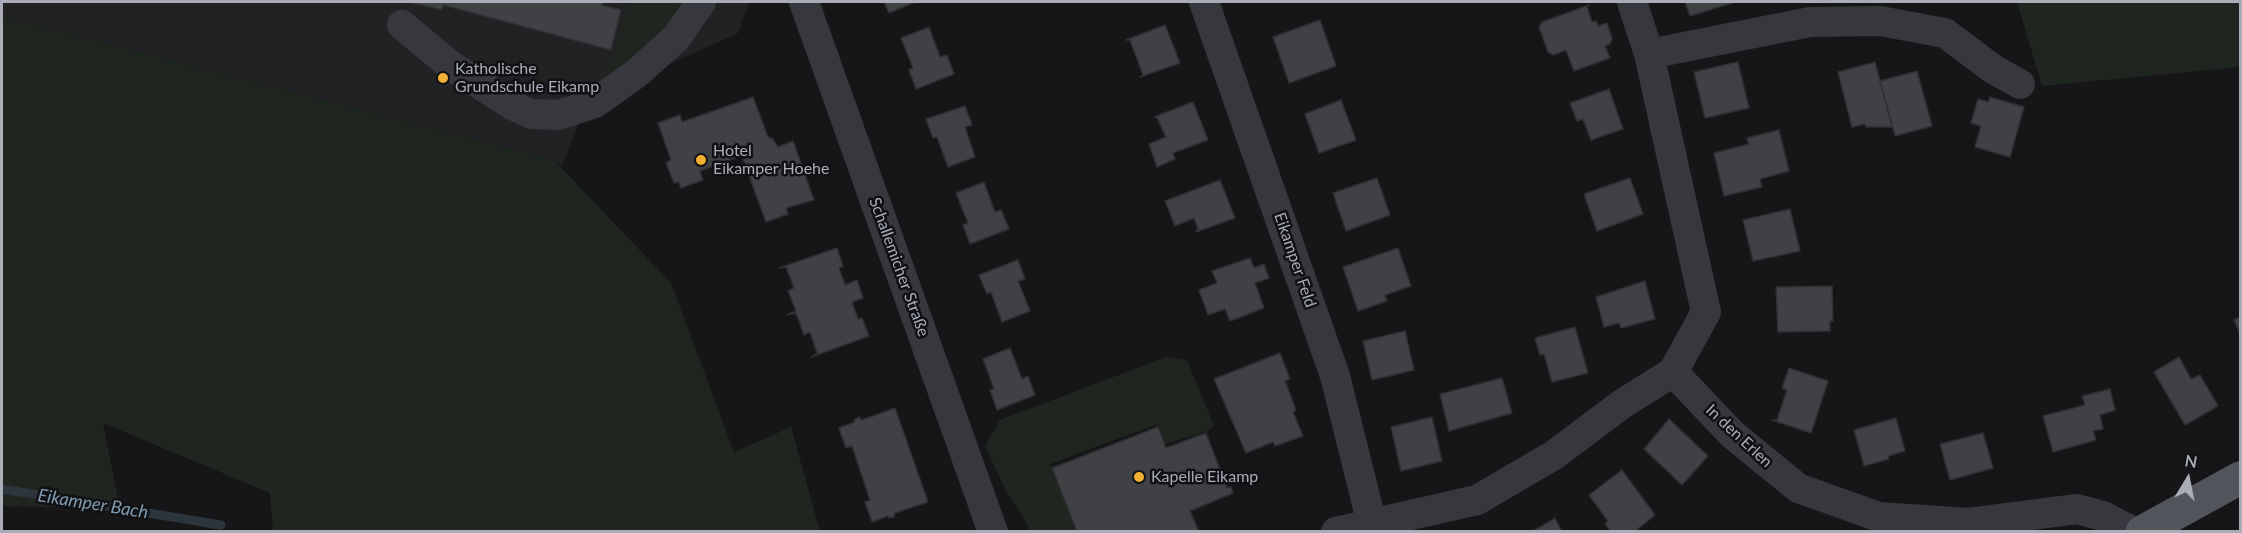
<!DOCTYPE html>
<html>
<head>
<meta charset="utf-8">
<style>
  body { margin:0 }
  #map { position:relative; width:2242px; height:533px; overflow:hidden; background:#161618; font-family:Lato,sans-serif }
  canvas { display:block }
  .frame { position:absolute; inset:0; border:3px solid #a8adb8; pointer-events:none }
  .north { position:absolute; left:2158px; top:449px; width:60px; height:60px; -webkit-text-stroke:4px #111113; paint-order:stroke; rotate:10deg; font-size:16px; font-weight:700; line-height:24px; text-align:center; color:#a8adb8 }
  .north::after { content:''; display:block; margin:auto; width:21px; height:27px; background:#a8adb8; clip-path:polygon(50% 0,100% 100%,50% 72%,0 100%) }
</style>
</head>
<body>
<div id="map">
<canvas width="2242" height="533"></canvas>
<div class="frame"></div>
<div class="north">N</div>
</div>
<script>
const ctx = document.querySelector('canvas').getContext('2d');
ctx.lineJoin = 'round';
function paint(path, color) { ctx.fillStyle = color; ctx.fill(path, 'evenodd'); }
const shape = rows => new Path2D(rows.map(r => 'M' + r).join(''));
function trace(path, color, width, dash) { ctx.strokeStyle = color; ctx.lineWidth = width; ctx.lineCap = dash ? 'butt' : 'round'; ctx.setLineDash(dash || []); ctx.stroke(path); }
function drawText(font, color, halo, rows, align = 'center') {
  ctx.font = font + ' Lato,sans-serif'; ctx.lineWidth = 5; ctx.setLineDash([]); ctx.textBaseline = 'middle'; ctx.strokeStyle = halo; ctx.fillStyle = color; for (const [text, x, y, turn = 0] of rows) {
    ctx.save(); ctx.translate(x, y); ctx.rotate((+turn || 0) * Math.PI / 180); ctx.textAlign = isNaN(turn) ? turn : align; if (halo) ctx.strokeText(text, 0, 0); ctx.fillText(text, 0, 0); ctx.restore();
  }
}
paint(shape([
  [2,2,749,2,738,33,663,67,581,118,562,166,554,160,2,16]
]), '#222225');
paint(shape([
  [629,2,693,2,679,21,603,86],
  [2017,2,2240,2,2240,67,2042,86],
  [2,16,554,160,671,283,734,452,791,427,820,531,273,531,270,493,103,423,120,509,2,506],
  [1166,357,1187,360,1214,426,1208,431,1165,444,1158,424,1050,464,1076,531,1030,531,1023,516,1007,493,985,446,1000,420]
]), '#1e261f');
trace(shape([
  [2,489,221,525]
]), '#2c353c', 9);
const building = shape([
  [408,2,603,2,602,5,621,10,611,50,443,5,442,10,408,2],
  [884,2,915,2,889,13,884,2],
  [1685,2,1731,2,1732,3,1690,16,1685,2],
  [1589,5,1587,7,1592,22,1596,21,1598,26,1607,23,1612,38,1610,44,1605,46,1610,58,1574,71,1566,50,1553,55,1548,52,1539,27,1542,22,1589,5],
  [1320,20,1336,66,1289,83,1273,37,1320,20],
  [1165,25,1180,63,1140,77,1143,75,1130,40,1126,40,1165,25],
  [929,27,940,57,947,55,954,74,916,89,909,70,913,68,901,38,929,27],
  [1738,62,1749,108,1705,118,1694,72,1738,62],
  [1875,62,1892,127,1866,127,1865,124,1852,127,1838,72,1875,62],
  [1917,71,1932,126,1895,136,1880,81,1917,71],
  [1609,89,1623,129,1591,140,1583,119,1577,121,1570,103,1609,89],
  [753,97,768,137,773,139,778,147,793,141,814,200,786,208,788,214,766,222,743,159,747,158,746,154,700,171,703,180,681,188,679,182,674,183,666,163,671,160,658,123,680,115,682,122,753,97],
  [1990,97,2024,107,2010,157,1975,147,1981,126,1971,123,1978,99,1988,102,1990,97],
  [1341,100,1356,140,1319,153,1305,114,1341,100],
  [1193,102,1208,140,1173,153,1175,159,1157,167,1149,144,1166,137,1157,118,1154,117,1193,102],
  [965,106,972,125,965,127,975,157,948,167,937,137,933,138,926,119,965,106],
  [1779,130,1789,171,1760,179,1762,187,1724,196,1714,153,1749,144,1747,138,1779,130],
  [1377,178,1390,215,1346,231,1333,193,1377,178],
  [1630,178,1643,214,1597,231,1584,194,1630,178],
  [1220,180,1235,218,1196,232,1198,229,1194,218,1175,226,1165,201,1220,180],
  [984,182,995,212,1001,210,1009,229,970,244,963,225,968,223,956,193,984,182],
  [1790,209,1800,251,1753,261,1743,220,1790,209],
  [837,248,843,266,839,268,845,285,857,280,863,298,852,302,858,319,862,318,869,336,811,357,817,353,810,332,804,335,796,313,787,315,796,311,788,291,794,288,786,267,779,268,837,248],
  [1398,248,1411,286,1385,295,1387,301,1358,311,1343,267,1398,248],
  [1250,258,1254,268,1264,264,1269,278,1255,283,1264,308,1230,321,1225,309,1208,315,1199,290,1217,283,1212,271,1250,258],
  [1018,260,1025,279,1018,281,1030,311,1002,322,991,292,987,294,979,275,1018,260],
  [1645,281,1655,319,1621,328,1619,323,1604,327,1596,297,1645,281],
  [1832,286,1833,321,1830,321,1830,331,1778,332,1776,287,1832,286],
  [2240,317,2240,334,2234,320,2240,317],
  [1575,327,1588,373,1552,382,1544,354,1540,355,1535,338,1575,327],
  [1405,331,1414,370,1372,380,1363,341,1405,331],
  [1010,348,1022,379,1028,376,1035,395,997,410,990,390,994,389,983,359,1010,348],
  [1280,353,1290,379,1285,381,1296,410,1293,412,1303,436,1275,446,1273,442,1246,453,1214,379,1280,353],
  [2179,357,2191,379,2200,375,2218,406,2185,425,2154,372,2179,357],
  [1789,368,1828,381,1811,433,1772,420,1777,420,1787,390,1782,388,1789,368],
  [1502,378,1512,413,1449,431,1440,394,1502,378],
  [2110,389,2115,410,2100,415,2103,429,2093,431,2096,440,2053,452,2043,416,2085,405,2082,396,2110,389],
  [895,408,928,502,895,513,894,517,889,518,888,516,872,522,865,502,870,500,852,446,846,448,839,428,855,422,854,420,859,417,862,420,895,408],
  [1432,417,1442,461,1401,471,1391,427,1432,417],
  [1896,418,1905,451,1888,456,1889,459,1864,466,1854,430,1896,418],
  [1669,419,1708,456,1682,485,1644,449,1669,419],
  [1158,427,1166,448,1206,433,1227,488,1231,487,1233,493,1190,511,1199,532,1077,532,1052,468,1158,427],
  [1983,433,1993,468,1950,480,1940,444,1983,433],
  [1622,470,1655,515,1634,532,1611,532,1605,524,1608,521,1589,495,1622,470],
  [1555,518,1562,532,1532,532,1555,518]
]);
paint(building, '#404145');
trace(building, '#303034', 1.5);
trace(shape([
  [804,2,993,532],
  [1204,2,1335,376,1372,524,1377,532],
  [1632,2,1649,54,1706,312,1673,372,1732,434,1798,488,1879,517,1969,523,2077,509,2103,516,2134,532],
  [402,25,450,65,512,105,531,114,559,115,595,103,637,73,676,38,701,2],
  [1649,54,1810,22,1880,21,1945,33,1993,69,2020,84],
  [1336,532,1477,500,1554,455,1622,404,1673,372]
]), '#37383d', 30);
trace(shape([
  [2142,532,2240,478]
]), '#53555c', 33);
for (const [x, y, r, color] of [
  [443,78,6,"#f2b134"],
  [701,160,6,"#f2b134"],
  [1139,477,6,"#f2b134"]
]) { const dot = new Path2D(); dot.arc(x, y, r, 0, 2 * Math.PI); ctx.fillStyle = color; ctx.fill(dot); trace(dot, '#111113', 2); }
drawText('16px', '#a8adb8', '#111113', [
  ["Katholische",455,69],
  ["Grundschule Eikamp",455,87],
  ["Hotel",713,151],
  ["Eikamper Hoehe",713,169],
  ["Kapelle Eikamp",1151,477]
], 'left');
drawText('16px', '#a8adb8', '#111113', [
  ["Eikamper Feld",1295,260,71],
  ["Schallemicher Straße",899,267,70],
  ["In den Erlen",1739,436,43]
]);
drawText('italic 18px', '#7f9bb3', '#111113', [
  ["Eikamper Bach",93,504,9]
]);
</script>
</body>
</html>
